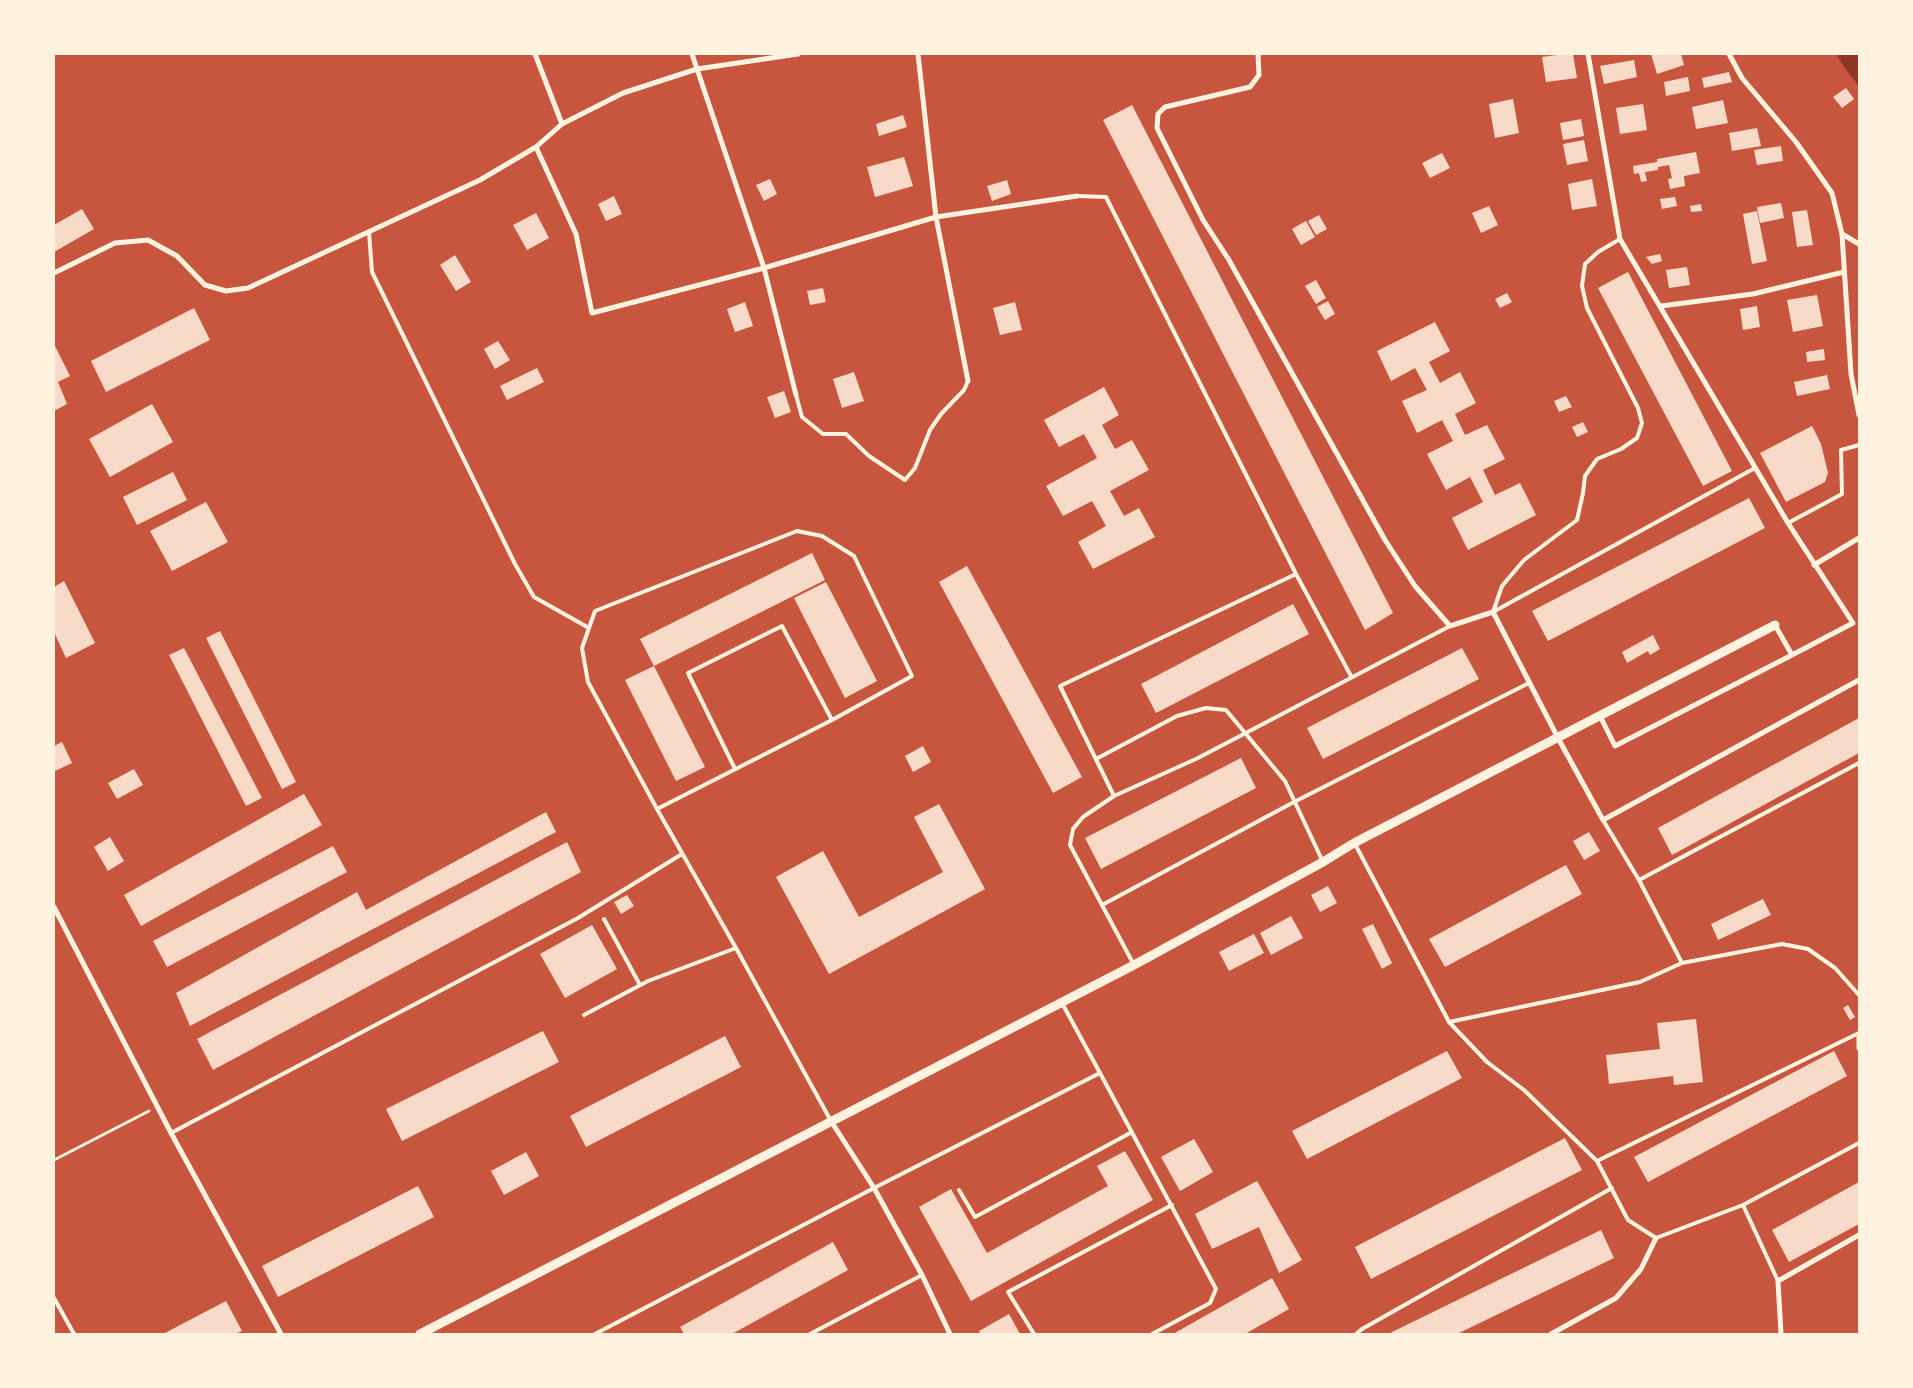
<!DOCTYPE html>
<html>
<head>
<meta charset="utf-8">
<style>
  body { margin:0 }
  #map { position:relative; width:1913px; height:1388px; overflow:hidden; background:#c8553d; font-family:"Open Sans",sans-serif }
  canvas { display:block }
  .frame { position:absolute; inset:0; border:55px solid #fff3e0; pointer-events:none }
</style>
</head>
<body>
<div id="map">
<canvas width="1913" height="1388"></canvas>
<div class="frame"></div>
</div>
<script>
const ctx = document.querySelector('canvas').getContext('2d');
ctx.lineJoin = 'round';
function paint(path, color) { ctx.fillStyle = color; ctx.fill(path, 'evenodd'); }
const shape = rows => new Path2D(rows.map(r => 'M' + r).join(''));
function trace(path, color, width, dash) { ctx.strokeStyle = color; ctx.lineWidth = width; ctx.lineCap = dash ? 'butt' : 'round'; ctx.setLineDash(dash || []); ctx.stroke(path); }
paint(shape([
  [1836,54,1859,54,1859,86,1844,67]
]), '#8f3625');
paint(shape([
  [1564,54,1573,54,1577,78,1546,82,1542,57],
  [1651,54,1681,54,1684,65,1657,74],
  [1634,60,1637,77,1604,84,1600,66],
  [1729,72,1732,82,1704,88,1702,78],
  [1688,77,1690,91,1666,96,1664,82],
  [1846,88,1854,99,1842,108,1833,97],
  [1513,99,1519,133,1495,138,1489,104],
  [1723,100,1728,123,1696,129,1692,107],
  [1643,104,1647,130,1620,134,1616,108],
  [1132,105,1393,613,1365,630,1103,120],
  [903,115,907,127,879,136,876,124],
  [1581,119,1584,136,1563,140,1560,123],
  [1757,128,1761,146,1732,151,1729,133],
  [1584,140,1588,161,1567,165,1563,144],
  [1781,146,1783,161,1757,165,1754,150],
  [1696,152,1700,173,1684,176,1685,186,1670,189,1668,179,1672,178,1669,165,1658,167,1658,170,1645,172,1647,181,1641,182,1639,173,1634,174,1633,166,1657,162,1657,159],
  [1442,153,1450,168,1430,178,1422,163],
  [904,157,913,186,875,197,867,167],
  [770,179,777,194,764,201,756,185],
  [1592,179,1597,206,1572,210,1568,184],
  [1007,180,1011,194,992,201,987,186],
  [614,196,622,214,606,221,598,204],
  [1675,197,1677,206,1662,209,1660,199],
  [1781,203,1784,218,1760,223,1757,207],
  [1701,204,1702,211,1691,212,1690,206],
  [1489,206,1498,225,1481,233,1472,213],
  [82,209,94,229,54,252,54,225],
  [1807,210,1813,245,1797,247,1792,212],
  [1757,211,1767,261,1752,264,1743,214],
  [536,213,549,238,527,250,513,225],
  [1319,215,1327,229,1316,235,1308,221],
  [1306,221,1315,237,1301,245,1292,229],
  [1660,254,1662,261,1652,264,1646,257],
  [455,255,471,282,456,291,440,265],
  [1687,267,1690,285,1669,288,1666,270],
  [1628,272,1732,471,1703,486,1598,288],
  [1316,280,1326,298,1316,304,1305,286],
  [823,288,826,302,810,305,807,291],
  [1507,293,1512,302,1500,308,1495,299],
  [1817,295,1823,326,1793,332,1787,300],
  [1328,301,1335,314,1325,320,1317,307],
  [745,302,753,326,735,332,727,309],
  [1015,302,1022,330,1000,335,993,308],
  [1757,306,1760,327,1743,330,1740,309],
  [194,308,210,340,106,392,91,361],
  [1435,322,1450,351,1429,362,1440,383,1460,372,1476,403,1455,414,1465,435,1487,425,1505,459,1483,470,1495,495,1520,483,1536,515,1468,550,1452,518,1483,502,1470,477,1446,490,1427,454,1453,441,1442,420,1417,433,1402,401,1427,390,1415,368,1391,381,1377,351],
  [498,341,510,360,495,369,484,349],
  [54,344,70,376,58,382,67,404,54,411],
  [1824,349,1825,360,1807,362,1806,352],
  [537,368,544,382,507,400,500,386],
  [854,372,864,401,842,408,833,379],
  [1827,375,1830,389,1797,396,1794,382],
  [1104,387,1119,415,1102,425,1115,449,1132,440,1149,470,1110,491,1124,516,1139,508,1155,537,1093,569,1078,542,1106,526,1092,501,1063,516,1046,486,1097,458,1084,434,1059,447,1044,420],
  [784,391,791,412,775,418,767,397],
  [1566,396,1572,407,1559,412,1554,401],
  [152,404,173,442,110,477,89,439],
  [1583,422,1588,432,1577,437,1572,427],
  [1812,426,1821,444,1828,473,1825,482,1786,502,1760,453],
  [173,472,187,500,137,525,123,497],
  [1749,498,1765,528,1548,641,1532,611],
  [206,502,228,542,172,571,150,531],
  [812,553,825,580,654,666,705,767,676,781,625,680,654,666,640,639],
  [967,566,1082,777,1053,793,939,582],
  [64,581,95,643,66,658,54,632,54,587],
  [826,582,877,681,845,698,794,598],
  [1293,604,1309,634,1156,713,1141,684],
  [220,631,296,782,282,789,206,638],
  [1653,635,1660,649,1650,655,1648,651,1627,663,1622,652],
  [184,648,262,798,246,806,169,655],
  [1462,648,1479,679,1323,759,1307,728],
  [1859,718,1859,753,1672,855,1658,828],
  [62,742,72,763,55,771,54,746],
  [923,746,931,762,913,772,905,756],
  [1241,758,1256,788,1101,869,1085,838],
  [134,769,143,785,117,799,108,783],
  [304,794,322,825,141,926,124,895],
  [939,804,985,889,829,974,776,877,823,851,859,917,943,872,914,817],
  [546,812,556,832,190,1026,176,993,357,892,366,910],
  [1589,832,1600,851,1584,860,1573,841],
  [110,837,124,861,108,871,94,847],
  [567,842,581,872,213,1070,197,1039],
  [333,846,347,872,167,967,153,941],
  [1566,865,1582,894,1445,967,1429,939],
  [1328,886,1337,903,1320,912,1311,895],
  [627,895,634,906,621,914,614,902],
  [1763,899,1771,915,1718,940,1711,924],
  [1291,916,1303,938,1271,955,1260,933],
  [1373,924,1392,963,1382,969,1362,929],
  [592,925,617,969,565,998,540,954],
  [1254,934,1264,953,1229,971,1219,952],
  [1848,1005,1855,1017,1850,1020,1843,1008],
  [1696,1019,1703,1082,1674,1085,1673,1076,1609,1084,1606,1055,1660,1049,1657,1023],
  [543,1031,559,1062,402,1141,386,1109],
  [725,1036,741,1067,586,1147,570,1116],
  [1447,1051,1462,1078,1307,1159,1292,1131],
  [1834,1051,1847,1076,1648,1182,1634,1157],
  [1565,1138,1582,1170,1371,1279,1355,1247],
  [1194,1139,1213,1172,1180,1191,1161,1157],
  [1125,1151,1153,1200,971,1301,919,1207,951,1189,987,1253,1108,1186,1097,1166],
  [526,1152,539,1176,504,1195,491,1171],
  [1257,1181,1302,1260,1279,1273,1259,1227,1212,1249,1195,1214],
  [1859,1182,1859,1224,1789,1262,1772,1230],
  [418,1186,434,1217,278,1297,262,1266],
  [1601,1230,1614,1258,1457,1334,1388,1334],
  [833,1242,848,1270,732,1334,684,1334,680,1327],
  [1272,1278,1289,1309,1245,1334,1173,1334],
  [226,1301,242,1331,235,1334,163,1334],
  [1009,1314,1020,1334,981,1334,979,1331]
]), '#f7dbc8');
trace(shape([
  [54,1160,149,1111]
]), '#fff3e0', 3);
trace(shape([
  [1077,196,1106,197,1296,574,1060,686,1114,796,1083,817,1073,829,1070,845,1134,965],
  [369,232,372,272,515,564,534,597,589,628],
  [1620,239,1598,252,1585,264,1582,286,1587,308,1638,408,1642,423,1637,438,1621,449,1597,459,1585,476,1583,493,1577,520,1524,560,1502,586,1493,612,1755,468],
  [796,395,802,417,823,434,846,434,869,456,905,480,915,468,930,430,941,414,964,390,968,381],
  [1788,523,1842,494,1841,450,1859,445],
  [1296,574,1351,676],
  [1096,759,1177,716,1206,708,1226,710,1285,781,1323,862],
  [735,769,688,673,782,626,832,720],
  [1114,796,1198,758,1450,626],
  [657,809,588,682,582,648,595,611,797,531,822,536,854,556,912,676,832,720,657,809,736,948,831,1121],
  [1603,820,1639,880,1682,963,1782,944,1808,949,1835,968,1859,995],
  [1355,844,1449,1022,1640,982,1682,963],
  [1639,880,1859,763],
  [1102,905,1294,802,1529,683],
  [604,919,640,985],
  [584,1015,648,981,736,948],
  [1449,1022,1487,1062,1524,1090,1597,1161,1628,1220,1656,1238,1743,1205,1859,1143],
  [1100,1073,1216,1289,1210,1303,1152,1334],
  [171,1133,578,918,682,854],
  [1597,1161,1859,1033],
  [959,1190,975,1217,1132,1132],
  [1743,1205,1778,1281],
  [54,1298,74,1334],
  [595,1334,874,1188,1100,1073,1062,1003],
  [810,1334,922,1275],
  [1034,1334,1008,1292,1172,1205],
  [1356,1334,1362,1329,1612,1188]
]), '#fff3e0', 4);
trace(shape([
  [535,54,562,124],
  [692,54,764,268,796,395],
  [918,54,936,217,968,381],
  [1258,54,1259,75,1250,87,1165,107,1158,114,1157,128,1203,220,1229,260,1385,540,1415,586,1450,626,1493,612,1558,738,1603,820,1859,680],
  [1588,54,1620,239,1788,523,1853,623,1792,655,1775,625],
  [1729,54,1742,78,1796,142,1832,193,1842,234,1851,374,1859,415],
  [536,147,576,234,592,313,764,268,936,217,1077,196],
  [1842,234,1859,244],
  [54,273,115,243,148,240,177,256,205,285,226,291,248,288,480,180,536,147,562,124,623,93,697,69,798,54],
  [1661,306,1753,294,1844,272],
  [1814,565,1859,538],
  [1600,716,1615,746,1792,655],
  [54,907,171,1133,281,1334],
  [1859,1034,1859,1048],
  [831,1121,874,1188,922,1275,950,1334],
  [1551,1334,1616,1298,1641,1269,1656,1238],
  [1781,1334,1778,1281,1859,1235]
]), '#fff3e0', 5);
trace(shape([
  [420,1334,1134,965,1323,862,1354,843,1775,625]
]), '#fff3e0', 9);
</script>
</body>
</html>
